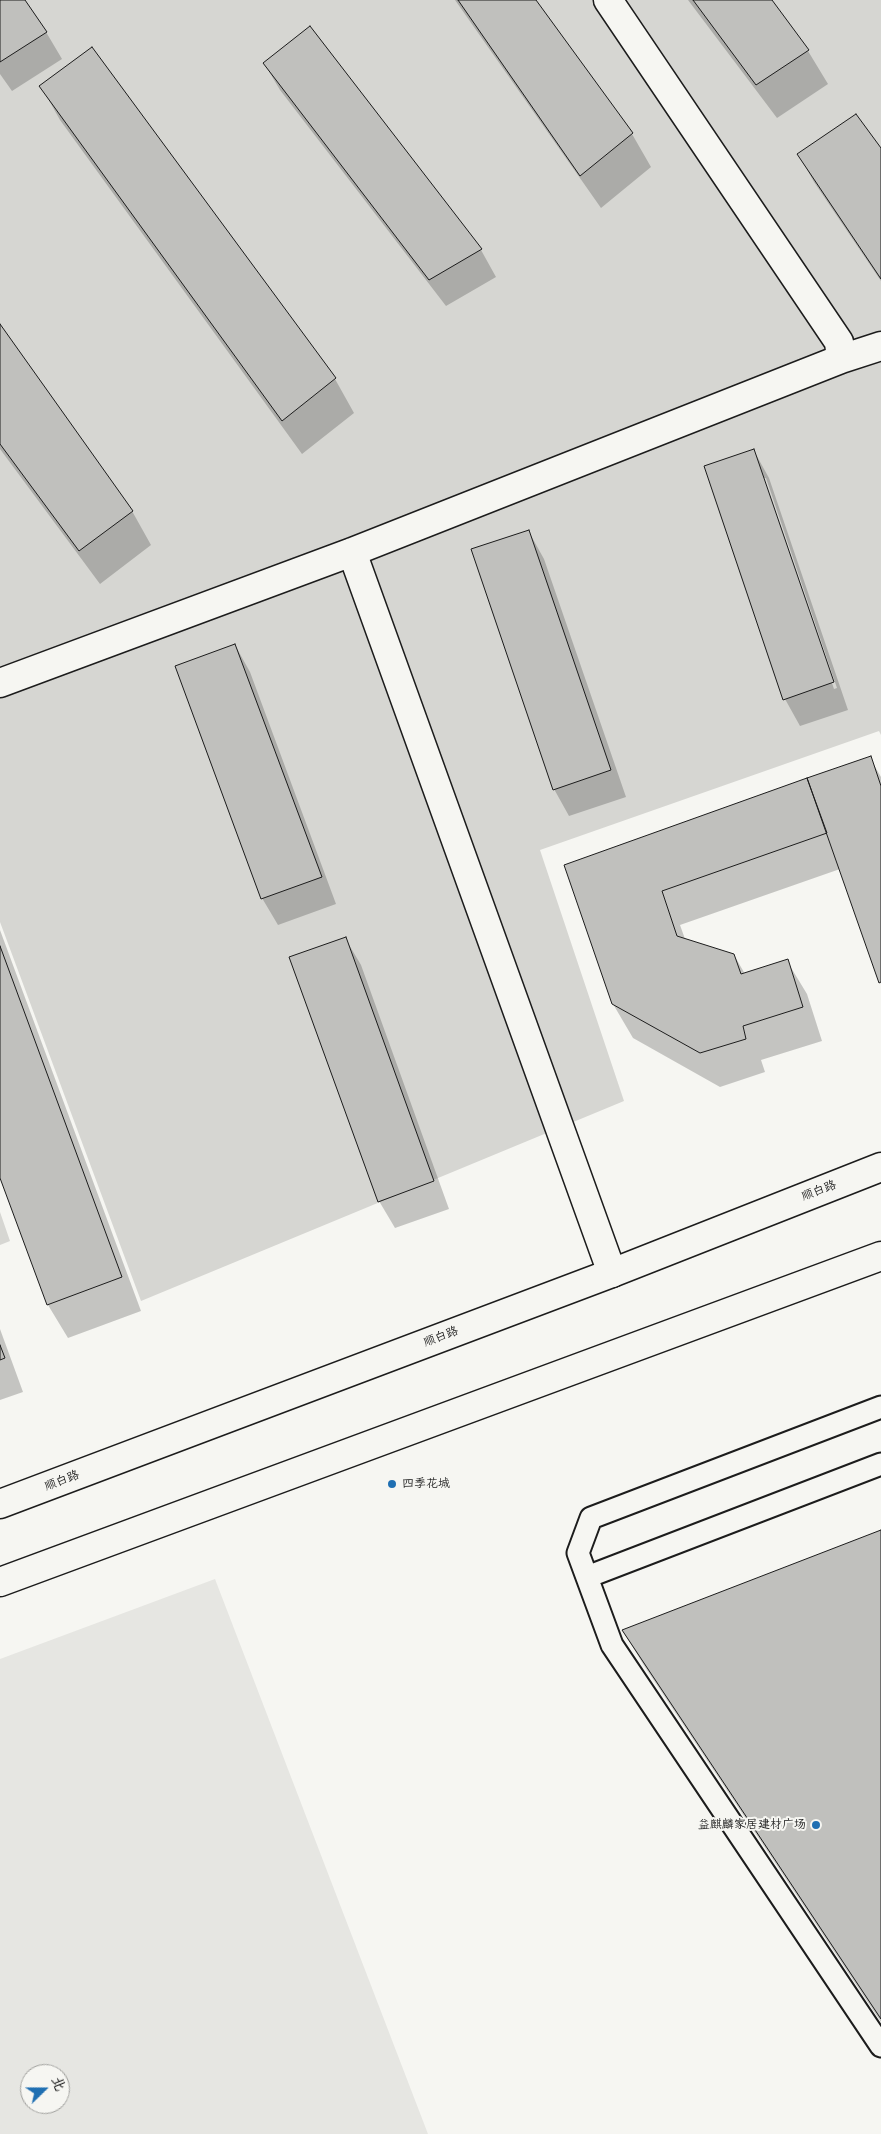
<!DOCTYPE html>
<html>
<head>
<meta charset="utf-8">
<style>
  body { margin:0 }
  #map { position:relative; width:881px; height:2134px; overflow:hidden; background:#f6f6f2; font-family:Pangolin,"LXGW WenKai TC",sans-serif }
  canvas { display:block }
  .north { position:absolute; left:20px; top:2064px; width:50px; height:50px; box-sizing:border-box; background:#f6f6f2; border:1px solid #9f9f9c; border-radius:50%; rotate:68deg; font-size:14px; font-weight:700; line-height:20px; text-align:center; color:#1c1c1c }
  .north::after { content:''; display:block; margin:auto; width:18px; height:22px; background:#1f6fb2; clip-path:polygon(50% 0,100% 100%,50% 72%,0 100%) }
</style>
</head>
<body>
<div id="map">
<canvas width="881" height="2134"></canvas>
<div class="north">北</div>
</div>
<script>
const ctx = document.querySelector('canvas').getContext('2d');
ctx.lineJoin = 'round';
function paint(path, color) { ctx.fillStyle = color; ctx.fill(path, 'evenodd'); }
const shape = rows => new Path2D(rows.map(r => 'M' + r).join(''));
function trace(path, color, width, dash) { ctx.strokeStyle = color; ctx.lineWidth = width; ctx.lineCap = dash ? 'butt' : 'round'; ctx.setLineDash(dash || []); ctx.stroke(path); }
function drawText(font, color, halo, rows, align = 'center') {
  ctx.font = font + ' Pangolin,"LXGW WenKai TC",sans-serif'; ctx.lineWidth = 4; ctx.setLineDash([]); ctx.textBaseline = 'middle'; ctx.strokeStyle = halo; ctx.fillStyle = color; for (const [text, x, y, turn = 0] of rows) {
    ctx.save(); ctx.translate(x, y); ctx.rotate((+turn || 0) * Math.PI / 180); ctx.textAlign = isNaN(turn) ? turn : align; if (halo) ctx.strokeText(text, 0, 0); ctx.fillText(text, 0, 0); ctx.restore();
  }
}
paint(shape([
  [215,1579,428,2134,0,2134,0,1659],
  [30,2074,60,2074,60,2104,30,2104]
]), '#e6e6e2');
paint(shape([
  [0,0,881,0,881,735,879,731,540,850,624,1101,141,1301,0,922],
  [0,1212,10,1241,0,1245]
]), '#d6d6d2');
paint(shape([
  [0,0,23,0,46,32,62,59,12,91,0,74],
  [455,0,535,0,632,134,651,167,601,208],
  [688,0,771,0,808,51,828,84,777,118],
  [310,27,481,250,496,277,446,306,280,90,264,63],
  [41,86,335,379,354,413,302,454,60,120],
  [881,151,881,281,814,182,799,155],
  [0,327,132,511,151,545,100,584,0,449],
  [754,451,769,478,848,710,800,726,785,699],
  [763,478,766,478,837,688,834,689],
  [529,532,544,559,626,797,569,816,554,789],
  [235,645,250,672,336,904,278,925,262,898],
  [870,758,881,777,881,984,840,869,680,925,685,939,734,955,745,974,787,961,807,994,822,1041,761,1060,765,1072,720,1087,633,1038,613,1004,565,866],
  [0,930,141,1311,68,1338,48,1305,0,1175],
  [345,938,361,965,449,1209,395,1228,379,1201,291,958],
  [0,1329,23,1392,0,1400],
  [881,1532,881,2022,643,1664,623,1631]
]), '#0003');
const building = shape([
  [0,0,25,0,47,32,0,62,0,0],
  [458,0,536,0,633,133,580,176,458,0],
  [693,0,772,0,809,50,756,85,693,0],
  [310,26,482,249,429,280,263,63,310,26],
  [92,47,336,378,282,421,39,86,92,47],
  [856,114,881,148,881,279,797,154,856,114],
  [0,324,133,511,79,551,0,444,0,324],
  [754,449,834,682,783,700,704,466,754,449],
  [529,530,611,770,553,790,471,549,529,530],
  [235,644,322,877,261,899,175,666,235,644],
  [871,756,881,786,881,982,879,983,807,778,871,756],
  [807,778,827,833,662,891,677,936,734,954,741,974,788,959,803,1007,743,1026,746,1039,700,1053,612,1004,564,865,807,778],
  [346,937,434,1181,378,1202,289,957,346,937],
  [0,946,122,1277,47,1305,0,1178,0,946],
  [0,1345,5,1358,0,1360,0,1345],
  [881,1530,881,2019,622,1630,881,1530]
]);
paint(building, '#c0c0bd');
trace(building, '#1c1c1c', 1);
const lane = shape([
  [881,1407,591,1518,578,1553,612,1645,881,2046],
  [587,1577,881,1464]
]);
const street = shape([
  [841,359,881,346],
  [352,552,612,1273],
  [0,683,352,552,841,359,839,342,608,0]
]);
const secondary = shape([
  [0,1504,612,1273,881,1167],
  [0,1582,881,1256]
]);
trace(lane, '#1c1c1c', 25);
trace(street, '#1c1c1c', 31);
trace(secondary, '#1c1c1c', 31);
trace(lane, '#f6f6f2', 21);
trace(street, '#f6f6f2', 28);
trace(secondary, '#f6f6f2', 28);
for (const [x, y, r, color] of [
  [392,1484,5,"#1f6fb2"],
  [816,1825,5,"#1f6fb2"]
]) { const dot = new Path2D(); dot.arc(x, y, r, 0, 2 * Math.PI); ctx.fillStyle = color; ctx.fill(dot); trace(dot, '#f6f6f2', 2); }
drawText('12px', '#1c1c1c', '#f6f6f2', [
  ["顺白路",819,1191,-21],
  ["顺白路",441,1337,-21],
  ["顺白路",62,1481,-21]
]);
drawText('12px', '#1c1c1c', '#f6f6f2', [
  ["四季花城",402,1484],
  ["益麒麟家居建材广场",806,1825,"right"]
], 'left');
</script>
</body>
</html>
